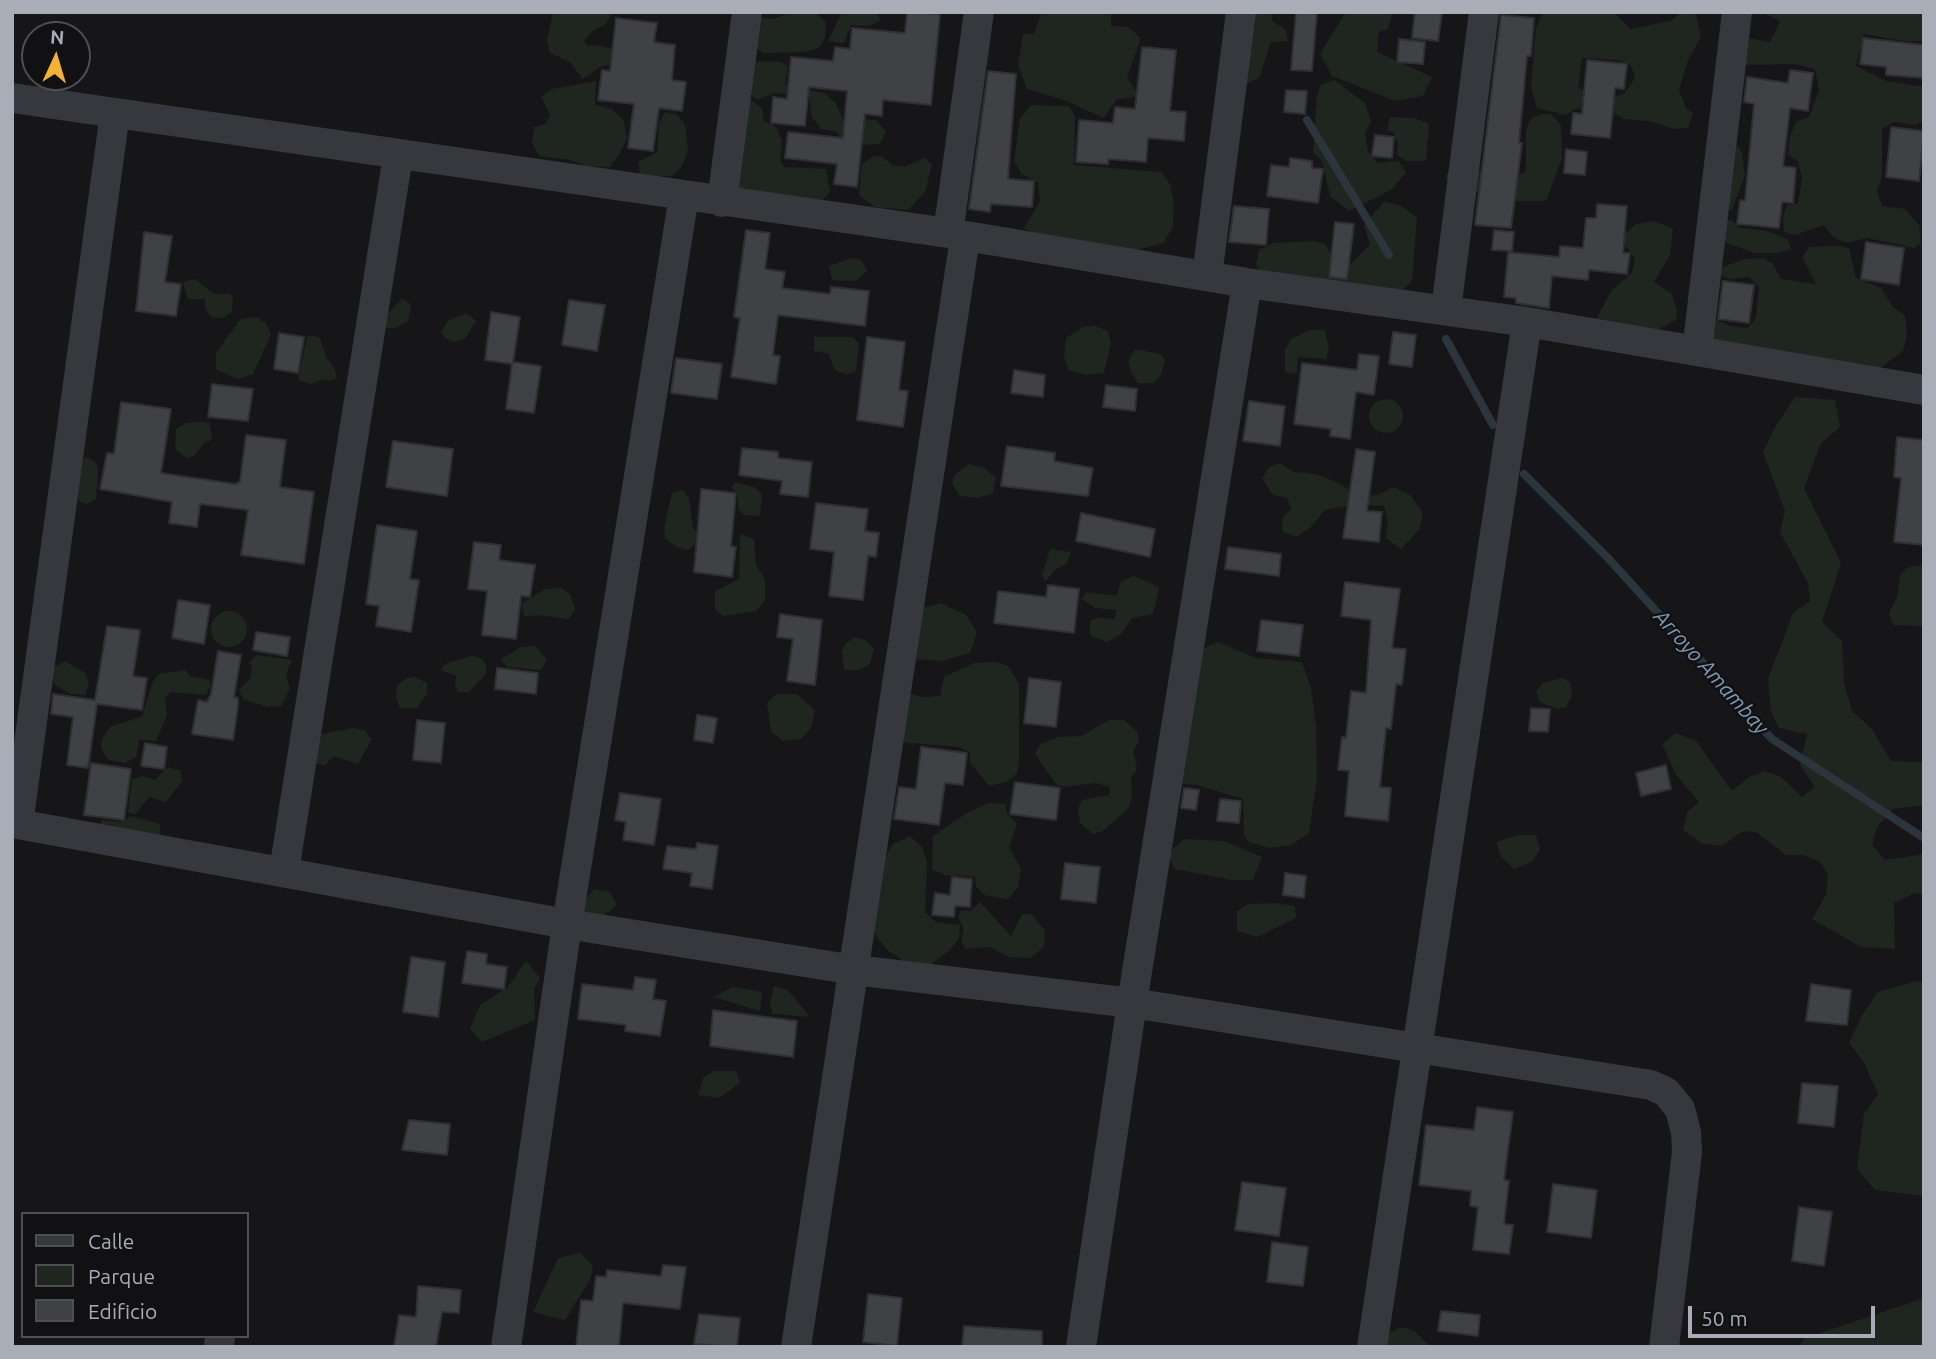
<!DOCTYPE html>
<html>
<head>
<meta charset="utf-8">
<style>
  body { margin:0 }
  #map { position:relative; width:1936px; height:1359px; overflow:hidden; background:#161618; font-family:Ubuntu,sans-serif }
  canvas { display:block }
  .frame { position:absolute; inset:0; border:14px solid #a8adb8; pointer-events:none }
  .legend { position:absolute; left:21px; top:1212px; width:228px; height:126px; box-sizing:border-box; background:#111113; border:2px solid #4d4f55; margin:0; padding:9px 12px; list-style:none; font-size:21px; color:#a8adb8 }
  .legend li { display:flex; align-items:center; gap:14px; height:35px }
  .legend b { width:35px; border:2px solid #4d4f55 }
  .north { position:absolute; left:21px; top:21px; width:70px; height:70px; box-sizing:border-box; background:#111113; border:2px solid #4d4f55; border-radius:50%; rotate:4deg; font-size:19px; font-weight:700; line-height:28px; text-align:center; color:#a8adb8 }
  .north::after { content:''; display:block; margin:auto; width:24px; height:32px; background:#f2b134; clip-path:polygon(50% 0,100% 100%,50% 72%,0 100%) }
  .scale { position:absolute; left:1688px; top:1306px; width:187px; height:32px; box-sizing:border-box; border:4px solid #a8adb8; border-top:0; padding-left:9px; font-size:21px; line-height:24px; white-space:nowrap; color:#a8adb8; -webkit-text-stroke:5px #111113; paint-order:stroke }
</style>
</head>
<body>
<div id="map">
<canvas width="1936" height="1359"></canvas>
<div class="frame"></div>
<ul class="legend">
<li><b style="height:9px;background:#37383d"></b>Calle</li>
<li><b style="height:19px;background:#1e261f"></b>Parque</li>
<li><b style="height:19px;background:#404145"></b>Edificio</li>
</ul>
<div class="north">N</div>
<div class="scale">50 m</div>
</div>
<script>
const ctx = document.querySelector('canvas').getContext('2d');
ctx.lineJoin = 'round';
function paint(path, color) { ctx.fillStyle = color; ctx.fill(path, 'evenodd'); }
const shape = rows => new Path2D(rows.map(r => 'M' + r).join(''));
function trace(path, color, width, dash) { ctx.strokeStyle = color; ctx.lineWidth = width; ctx.lineCap = dash ? 'butt' : 'round'; ctx.setLineDash(dash || []); ctx.stroke(path); }
function drawText(font, color, halo, rows, align = 'center') {
  ctx.font = font + ' Ubuntu,sans-serif'; ctx.lineWidth = 5; ctx.setLineDash([]); ctx.textBaseline = 'middle'; ctx.strokeStyle = halo; ctx.fillStyle = color; for (const [text, x, y, turn = 0] of rows) {
    ctx.save(); ctx.translate(x, y); ctx.rotate((+turn || 0) * Math.PI / 180); ctx.textAlign = isNaN(turn) ? turn : align; if (halo) ctx.strokeText(text, 0, 0); ctx.fillText(text, 0, 0); ctx.restore();
  }
}
paint(shape([
  [553,12,613,12,605,25,594,30,584,41,588,46,600,45,623,53,623,64,601,66,583,79,570,62,550,53,547,41],
  [793,12,815,12,826,22,825,38,820,47,805,52,763,53,749,43,743,16,773,19],
  [842,12,875,12,878,13,880,21,869,26,851,25,844,43,828,41],
  [1042,12,1111,12,1111,26,1128,27,1141,38,1127,77,1139,96,1116,100,1104,118,1064,100,1027,89,1018,65,1023,34,1034,34],
  [1241,12,1271,12,1272,21,1286,30,1288,41,1271,42,1259,78,1243,85,1227,80,1219,61,1228,46,1248,38,1255,27],
  [1346,12,1393,12,1388,29,1379,32,1377,52,1432,77,1423,96,1395,101,1332,76,1320,54],
  [1543,12,1614,12,1630,29,1670,21,1682,12,1695,12,1701,36,1687,63,1679,90,1686,108,1693,113,1688,128,1673,129,1650,121,1623,119,1611,110,1610,99,1625,93,1635,78,1631,65,1618,60,1582,58,1578,87,1592,96,1590,108,1575,109,1566,115,1537,108,1531,86,1536,28],
  [1745,12,1924,12,1924,41,1904,41,1864,34,1856,66,1886,81,1924,87,1924,121,1915,125,1894,122,1882,129,1882,176,1877,191,1882,206,1905,209,1919,225,1921,243,1914,248,1867,238,1846,243,1833,237,1824,225,1795,235,1784,232,1783,217,1787,205,1798,204,1802,178,1798,161,1788,155,1790,136,1796,122,1809,117,1819,90,1815,69,1795,64,1745,65,1744,37,1770,42,1780,21,1765,14],
  [767,61,781,62,788,66,785,85,794,88,797,95,775,93,758,100,748,92,753,62],
  [1334,80,1365,103,1371,121,1365,134,1368,151,1377,163,1399,161,1406,173,1391,190,1349,211,1330,196,1322,161,1313,152,1317,96,1321,85],
  [596,81,595,105,612,109,624,121,627,139,620,153,610,167,587,166,570,160,540,156,532,143,534,127,545,124,550,115,541,97,552,89],
  [808,90,825,93,836,104,844,121,876,120,886,132,880,144,847,146,837,132,821,129,812,117],
  [744,95,762,108,764,121,776,127,782,141,780,159,784,167,826,169,830,192,820,203,747,195,712,180,712,158],
  [1031,105,1069,106,1075,116,1074,165,1161,172,1170,184,1174,203,1173,227,1163,243,1137,250,1047,243,1024,228,1040,201,1038,183,1021,173,1014,161,1020,118],
  [1737,108,1740,117,1731,136,1742,153,1745,175,1732,210,1723,209,1708,144,1709,116,1713,109],
  [665,112,677,115,685,124,688,151,682,166,672,176,640,176,638,162,657,152,659,123],
  [1542,114,1551,114,1561,125,1562,158,1546,201,1506,201,1480,192,1452,191,1445,176,1452,166,1516,176,1526,172,1526,131,1530,119],
  [1390,117,1414,118,1429,124,1426,161,1406,161,1397,155,1398,144,1393,132,1387,131],
  [874,156,881,156,892,165,904,167,924,158,932,164,925,192,908,210,875,207,859,195,862,164],
  [1384,201,1401,206,1417,217,1412,281,1399,293,1263,277,1256,264,1259,250,1274,243,1314,241,1326,245,1332,257,1352,263,1370,244,1364,226],
  [1731,220,1741,228,1767,231,1787,239,1791,249,1778,253,1755,253,1715,239,1718,223],
  [1654,221,1673,229,1670,255,1654,282,1671,293,1677,310,1676,320,1655,331,1596,319,1612,290,1632,273,1635,259,1628,248,1619,245,1619,239,1636,224],
  [1838,246,1849,248,1856,278,1881,288,1893,307,1905,315,1907,335,1903,351,1880,368,1721,355,1702,325,1717,320,1730,326,1748,328,1756,318,1759,287,1749,277,1730,279,1718,275,1723,267,1745,259,1764,258,1773,264,1781,279,1816,284,1802,257,1809,247],
  [853,258,862,261,867,271,856,281,832,280,829,266],
  [195,279,214,294,230,294,233,298,232,312,223,318,211,317,205,309,205,299,188,299,183,282],
  [402,299,411,304,408,321,396,328,386,328,382,319],
  [466,313,476,321,465,339,455,342,445,338,441,332,448,321],
  [256,317,266,323,271,335,253,374,238,379,216,369,216,354,227,337,241,319],
  [1095,326,1108,331,1111,343,1104,373,1086,375,1068,370,1064,356,1066,338,1083,327],
  [1309,330,1325,330,1329,349,1326,359,1298,357,1297,374,1285,372,1285,350,1291,339],
  [314,335,320,338,326,357,334,367,337,378,330,381,323,379,311,384,298,380,307,337],
  [814,337,852,337,859,343,856,371,846,375,834,369,829,354,814,351],
  [1135,349,1160,354,1165,360,1161,375,1154,383,1138,383,1131,372,1128,362],
  [1795,397,1835,400,1840,427,1821,443,1804,488,1841,563,1822,622,1842,641,1844,683,1852,711,1872,729,1891,761,1924,762,1924,805,1893,809,1877,827,1872,845,1885,860,1924,854,1924,895,1915,893,1894,903,1895,949,1861,947,1812,919,1826,895,1828,875,1820,862,1804,855,1786,855,1756,832,1743,831,1722,846,1701,843,1683,830,1687,812,1699,802,1676,775,1662,744,1676,733,1696,741,1732,791,1749,777,1765,771,1781,777,1802,797,1815,787,1800,765,1807,734,1779,728,1771,712,1768,679,1793,613,1810,601,1808,583,1780,532,1785,511,1763,452,1774,429],
  '1369 416a17 17 0 1 1 34 0a17 17 0 1 1-34 0Z',
  [200,422,210,423,212,440,204,443,194,456,187,458,175,449,176,429,186,423],
  [86,457,97,463,98,473,96,499,87,504,79,501,78,493,80,461],
  [1279,463,1294,472,1315,474,1337,482,1358,496,1378,495,1393,487,1410,495,1423,513,1419,530,1401,549,1386,538,1388,522,1384,506,1355,504,1325,510,1310,528,1296,537,1282,531,1283,517,1291,509,1287,498,1273,495,1262,478,1269,467],
  [969,464,985,468,996,478,993,493,978,498,960,496,952,484,954,475],
  [735,482,754,487,762,494,760,516,744,515,738,509,738,493,731,488],
  [683,490,689,498,693,528,703,538,688,550,677,547,665,538,664,527,672,493],
  [740,534,754,539,756,565,765,579,765,601,756,611,723,616,715,609,715,591,739,579],
  [1050,549,1071,552,1066,564,1056,569,1045,582,1042,575],
  [1921,565,1924,578,1922,626,1893,625,1889,613,1897,597,1900,576,1906,568],
  [1134,576,1159,587,1153,614,1132,618,1121,634,1107,642,1090,635,1090,621,1100,617,1114,619,1117,610,1095,608,1082,599,1087,592,1116,596,1121,582],
  [561,588,570,594,575,609,569,619,537,615,525,617,521,604,545,589],
  [941,603,966,615,977,632,970,653,941,661,912,659,905,613],
  '211 629a18 18 0 1 1 36 0a18 18 0 1 1-36 0Z',
  [855,637,865,640,874,649,870,664,860,670,844,670,842,652,845,644],
  [1218,642,1256,658,1302,662,1311,688,1316,725,1317,779,1309,833,1291,845,1269,848,1249,842,1244,836,1243,799,1197,785,1168,783,1200,650],
  [535,646,547,660,541,670,508,667,500,660,521,647],
  [257,655,292,660,286,674,290,689,281,706,268,707,243,699,239,690,250,679,252,668,249,662],
  [472,656,481,658,486,664,486,674,469,692,458,692,455,684,456,676,440,670,447,663],
  [65,661,85,673,89,683,85,695,71,694,53,684,54,667],
  [996,662,1008,666,1019,684,1019,764,1016,775,1005,782,989,786,970,763,970,753,959,747,888,741,908,693,922,697,940,696,944,677,974,663],
  [185,670,190,676,209,680,211,685,206,695,171,692,165,698,167,715,156,741,139,740,136,757,124,763,107,759,101,748,102,739,110,727,142,716,153,681,159,674],
  [415,677,427,683,427,694,417,708,400,708,396,698,397,686,405,679],
  [1562,678,1570,682,1572,695,1566,707,1557,709,1540,702,1536,691,1543,683],
  [777,694,797,694,815,710,811,728,801,739,783,741,771,732,767,702],
  [1109,720,1124,720,1137,731,1139,740,1133,752,1137,768,1131,779,1132,797,1128,809,1103,831,1093,834,1080,823,1078,809,1082,800,1109,795,1110,787,1095,783,1065,787,1056,784,1035,754,1040,744,1058,737,1081,736],
  [353,728,364,730,372,739,358,764,334,756,325,765,313,763,305,737],
  [168,767,181,771,182,781,166,802,149,797,135,815,128,812,132,779,142,776,155,780],
  [989,803,1005,804,1007,813,1017,824,1009,847,1021,869,1018,887,1008,899,984,895,976,886,975,877,945,875,932,869,933,836,967,813],
  [130,816,160,824,160,837,101,842,101,820,123,822],
  [1518,835,1536,835,1540,849,1533,861,1514,869,1501,857,1496,842],
  [910,836,922,847,927,862,925,912,936,922,960,925,959,938,949,951,931,964,914,968,887,950,863,919,875,875,893,844],
  [1185,839,1224,841,1262,857,1253,880,1231,880,1175,869,1167,853],
  [595,889,610,892,617,905,603,916,583,913,581,903],
  [980,902,1011,936,1022,914,1031,914,1045,930,1044,947,1030,958,1009,957,990,947,965,949,961,940,964,930,958,917,961,910,971,911],
  [1275,903,1295,906,1296,918,1257,937,1237,931,1237,911,1248,904],
  [526,961,540,978,534,989,535,1020,482,1042,470,1029,480,1005,508,987],
  [1917,981,1924,982,1924,1196,1875,1190,1857,1169,1864,1114,1878,1094,1863,1061,1849,1043,1862,1015,1878,992],
  [774,986,788,990,810,1017,773,1014,770,1004],
  [732,987,762,992,760,1011,714,997],
  [714,1071,736,1071,740,1083,719,1098,698,1095,703,1078],
  [580,1253,593,1266,590,1280,565,1320,533,1312,558,1258],
  [1924,1298,1924,1347,1799,1347,1803,1339],
  [1401,1327,1413,1330,1430,1346,1380,1347,1384,1336]
]), '#1e261f');
trace(shape([
  [1307,120,1389,255],
  [1446,339,1493,425],
  [1524,474,1608,558,1772,739,1924,838]
]), '#2c353c', 8);
const building = shape([
  [907,12,940,14,931,105,883,100,882,116,865,114,857,187,834,184,837,164,785,158,788,132,843,138,847,91,809,87,805,126,771,123,773,97,787,99,791,57,833,61,835,47,850,49,852,28,905,33,907,12],
  [1296,12,1317,12,1312,71,1291,70,1296,12],
  [1415,12,1442,12,1438,41,1412,38,1415,12],
  [1501,15,1534,18,1531,56,1527,56,1519,143,1522,143,1511,228,1475,225,1501,15],
  [616,18,657,23,654,42,675,45,672,80,686,82,682,111,659,108,653,151,628,148,634,104,598,100,602,70,610,71,616,18],
  [1863,38,1924,45,1924,78,1886,75,1886,67,1860,64,1863,38],
  [1399,39,1425,42,1423,64,1397,62,1399,39],
  [1142,47,1176,50,1170,111,1186,112,1184,141,1148,138,1146,162,1108,159,1108,164,1076,162,1079,120,1113,123,1115,107,1135,109,1142,47],
  [1587,60,1627,64,1624,89,1615,88,1610,138,1571,134,1573,113,1582,114,1587,60],
  [1790,70,1813,73,1808,111,1790,108,1783,166,1796,168,1793,203,1782,202,1779,228,1737,224,1740,200,1745,201,1754,104,1744,102,1747,77,1788,83,1790,70],
  [988,71,1016,74,1008,179,1034,181,1032,207,991,204,990,212,969,209,988,71],
  [1286,90,1307,91,1305,114,1284,112,1286,90],
  [1891,127,1924,131,1919,181,1886,177,1891,127],
  [1375,135,1394,137,1392,158,1372,156,1375,135],
  [1566,149,1587,152,1585,175,1564,173,1566,149],
  [1290,158,1312,161,1312,168,1323,169,1318,203,1267,196,1271,165,1289,167,1290,158],
  [1597,204,1627,206,1623,253,1630,253,1627,274,1589,270,1588,280,1552,276,1549,308,1516,303,1516,298,1504,297,1508,252,1559,257,1560,246,1583,248,1586,218,1596,218,1597,204],
  [1234,206,1269,209,1266,245,1229,242,1234,206],
  [1335,222,1354,224,1347,279,1329,277,1335,222],
  [746,230,770,233,765,269,785,272,782,288,830,294,831,287,869,291,865,326,778,315,773,355,780,356,776,384,731,377,740,318,734,317,746,230],
  [1494,230,1514,232,1512,251,1492,250,1494,230],
  [144,232,172,236,165,282,181,284,176,316,136,311,144,232],
  [1866,242,1904,248,1899,285,1861,279,1866,242],
  [1723,281,1754,285,1749,323,1718,319,1723,281],
  [569,300,605,305,597,351,562,345,569,300],
  [491,312,520,317,513,362,541,366,534,413,506,409,512,364,485,360,491,312],
  [1393,332,1416,335,1412,367,1389,364,1393,332],
  [279,333,304,337,298,373,274,369,279,333],
  [867,337,905,342,899,390,908,391,903,427,857,420,867,337],
  [1359,354,1379,356,1374,395,1356,392,1350,439,1330,436,1331,429,1294,424,1302,363,1357,370,1359,354],
  [676,358,722,364,717,399,671,393,676,358],
  [1014,370,1045,375,1043,397,1011,393,1014,370],
  [212,384,253,389,248,421,208,417,212,384],
  [1106,385,1137,389,1135,411,1103,407,1106,385],
  [1249,401,1285,406,1280,446,1243,441,1249,401],
  [121,402,171,409,161,473,235,484,240,482,246,435,286,440,280,487,314,492,304,564,241,555,248,510,200,504,197,527,169,523,172,502,100,489,107,453,114,454,121,402],
  [1897,437,1924,440,1924,545,1894,542,1901,478,1894,477,1897,437],
  [393,441,453,449,447,496,386,487,393,441],
  [1007,446,1055,453,1054,461,1093,468,1088,496,1001,486,1007,446],
  [742,448,778,452,778,458,812,462,808,497,780,494,782,481,739,475,742,448],
  [1356,449,1375,452,1367,511,1382,512,1379,542,1343,538,1356,449],
  [701,489,736,493,731,546,736,547,732,577,694,572,701,489],
  [816,503,868,509,865,531,879,533,876,557,868,556,863,600,829,596,834,552,810,549,816,503],
  [1081,513,1155,529,1150,557,1076,541,1081,513],
  [377,525,417,531,410,579,419,580,411,632,376,626,379,606,366,604,377,525],
  [474,542,501,545,499,560,535,565,530,597,521,596,516,639,482,635,487,591,468,589,474,542],
  [1228,547,1281,554,1279,576,1225,569,1228,547],
  [1345,582,1400,589,1392,648,1406,649,1402,685,1396,684,1391,729,1386,728,1380,787,1391,788,1388,821,1345,816,1349,771,1338,770,1342,737,1346,738,1351,691,1366,693,1371,620,1341,616,1345,582],
  [1048,585,1079,589,1074,633,994,623,998,591,1046,597,1048,585],
  [178,600,210,605,204,644,172,638,178,600],
  [780,614,822,620,815,685,787,681,793,639,777,637,780,614],
  [1261,620,1303,625,1299,656,1257,651,1261,620],
  [107,626,140,630,133,676,147,678,142,710,97,704,88,768,67,765,73,717,51,714,53,694,95,700,107,626],
  [256,632,290,637,287,656,253,650,256,632],
  [218,651,241,655,234,697,238,698,238,706,233,740,192,734,198,700,207,702,211,694,218,651],
  [497,668,538,673,536,694,495,689,497,668],
  [1029,678,1061,682,1056,727,1024,723,1029,678],
  [1531,708,1550,709,1548,732,1529,731,1531,708],
  [697,715,717,718,713,743,694,740,697,715],
  [417,720,445,723,441,763,413,760,417,720],
  [145,743,167,747,164,769,141,766,145,743],
  [921,747,967,753,963,785,945,783,939,825,894,819,899,787,916,789,921,747],
  [91,763,131,769,124,820,84,815,91,763],
  [1666,765,1671,789,1641,796,1636,773,1666,765],
  [1015,782,1060,788,1056,820,1010,814,1015,782],
  [1184,788,1199,790,1196,810,1181,808,1184,788],
  [620,793,661,799,654,845,623,840,626,822,615,820,620,793],
  [1220,799,1241,801,1239,823,1217,821,1220,799],
  [697,843,718,846,712,889,690,886,692,873,663,869,667,846,696,849,697,843],
  [1065,863,1100,867,1096,903,1061,899,1065,863],
  [1285,873,1306,876,1304,898,1283,895,1285,873],
  [952,877,972,879,970,907,955,906,954,917,932,915,935,893,950,895,952,877],
  [467,951,487,954,486,964,507,967,504,989,462,983,467,951],
  [411,957,445,962,438,1017,403,1012,411,957],
  [635,977,656,980,653,999,666,1001,660,1036,625,1031,626,1025,578,1019,582,984,633,990,635,977],
  [1811,984,1851,990,1847,1025,1806,1021,1811,984],
  [713,1010,797,1021,793,1057,710,1046,713,1010],
  [1802,1083,1838,1086,1834,1127,1798,1123,1802,1083],
  [1477,1107,1513,1112,1504,1180,1509,1181,1504,1224,1513,1225,1509,1254,1473,1250,1478,1207,1470,1206,1471,1191,1419,1185,1426,1125,1474,1130,1477,1107],
  [409,1120,450,1124,447,1155,402,1150,409,1120],
  [1242,1182,1286,1188,1279,1236,1235,1230,1242,1182],
  [1553,1184,1597,1190,1591,1238,1547,1232,1553,1184],
  [1799,1207,1832,1212,1824,1266,1792,1261,1799,1207],
  [1272,1242,1308,1247,1303,1286,1267,1282,1272,1242],
  [663,1265,686,1267,680,1309,623,1303,619,1347,576,1347,581,1300,593,1301,596,1276,606,1277,607,1270,661,1276,663,1265],
  [418,1286,461,1290,459,1313,442,1312,436,1347,394,1347,399,1315,416,1317,418,1286],
  [868,1294,902,1298,897,1346,863,1342,868,1294],
  [1441,1311,1480,1315,1478,1336,1438,1331,1441,1311],
  [699,1314,740,1318,737,1347,694,1344,699,1314],
  [964,1326,1042,1331,1042,1347,962,1347,964,1326]
]);
paint(building, '#404145');
trace(building, '#303034', 2);
trace(shape([
  [12,98,948,233,1247,283,1527,322,1924,390],
  [722,202,747,12],
  [948,233,979,12],
  [1207,276,1241,12],
  [1446,310,1484,12],
  [1697,351,1737,12],
  [12,823,567,924,855,970,1132,1003,1651,1085,1666,1092,1680,1109,1686,1132,1687,1152,1664,1347],
  [18,824,115,113],
  [284,871,398,156],
  [219,1347,220,1336],
  [506,1347,567,924,684,196],
  [796,1347,965,238],
  [1081,1347,1132,1003,1247,283],
  [1372,1347,1527,322]
]), '#37383d', 30);
drawText('italic 21px', '#7f9bb3', '#111113', [
  ["Arroyo Amambay",1711,672,48]
]);
</script>
</body>
</html>
